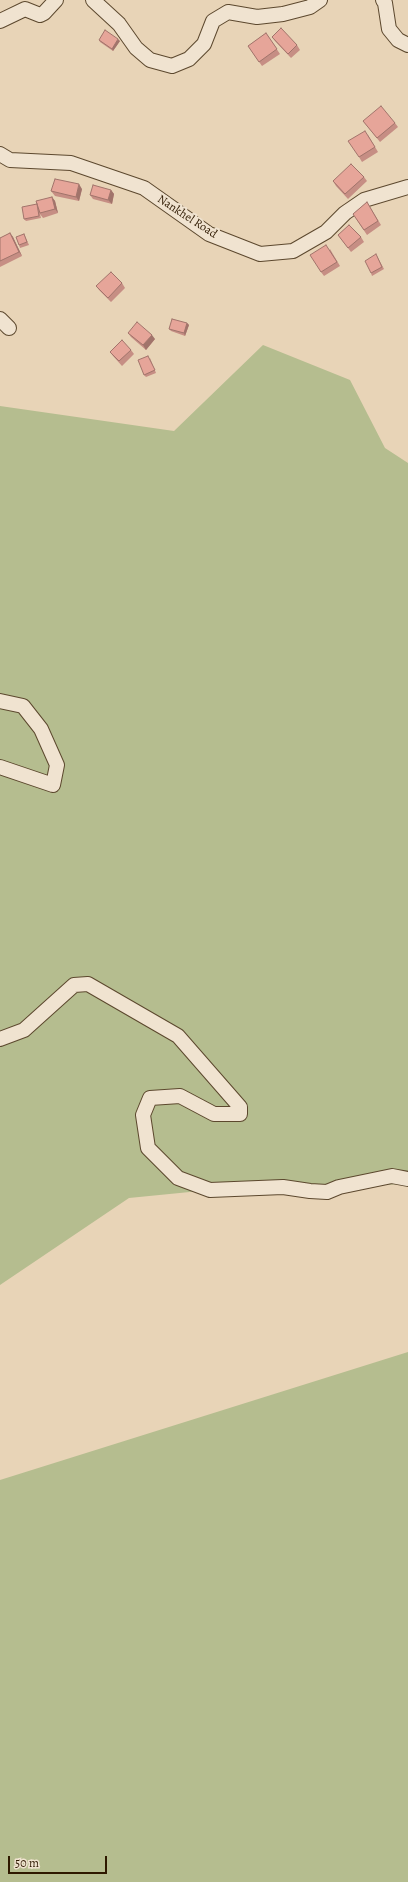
<!DOCTYPE html>
<html>
<head>
<meta charset="utf-8">
<style>
  body { margin:0 }
  #map { position:relative; width:408px; height:1882px; overflow:hidden; background:#e8d4b7; font-family:Alegreya,serif }
  canvas { display:block }
  .scale { position:absolute; left:8px; top:1856px; width:99px; height:18px; box-sizing:border-box; border:2px solid #2e1900; border-top:0; padding-left:5px; font-size:12px; line-height:14px; white-space:nowrap; color:#2e1900; -webkit-text-stroke:3px #f0e3d0; paint-order:stroke }
</style>
</head>
<body>
<div id="map">
<canvas width="408" height="1882"></canvas>
<div class="scale">50 m</div>
</div>
<script>
const ctx = document.querySelector('canvas').getContext('2d');
ctx.lineJoin = 'round';
function paint(path, color) { ctx.fillStyle = color; ctx.fill(path, 'evenodd'); }
const shape = rows => new Path2D(rows.map(r => 'M' + r).join(''));
function trace(path, color, width, dash) { ctx.strokeStyle = color; ctx.lineWidth = width; ctx.lineCap = dash ? 'butt' : 'round'; ctx.setLineDash(dash || []); ctx.stroke(path); }
function drawText(font, color, halo, rows, align = 'center') {
  ctx.font = font + ' Alegreya,serif'; ctx.lineWidth = 4; ctx.setLineDash([]); ctx.textBaseline = 'middle'; ctx.strokeStyle = halo; ctx.fillStyle = color; for (const [text, x, y, turn = 0] of rows) {
    ctx.save(); ctx.translate(x, y); ctx.rotate((+turn || 0) * Math.PI / 180); ctx.textAlign = isNaN(turn) ? turn : align; if (halo) ctx.strokeText(text, 0, 0); ctx.fillText(text, 0, 0); ctx.restore();
  }
}
paint(shape([
  [263,345,350,380,385,448,408,463,408,1184,210,1190,129,1198,0,1285,0,406,174,431],
  [408,1352,408,1882,0,1882,0,1480]
]), '#b5bd8f');
const street = shape([
  [93,0,119,24,136,48,150,60,172,66,189,59,204,44,213,21,228,12,257,17,283,14,310,7,320,0],
  [383,0,385,3,389,29,398,40,408,45],
  [0,21,25,9,40,15,44,13,56,0],
  [0,154,10,160,71,163,144,188,209,234,260,254,293,251,326,232,345,213,364,200,408,187],
  [0,319,9,328],
  [0,701,23,706,41,729,57,765,53,785,0,767],
  [0,1039,24,1030,74,985,88,984,178,1036,240,1107,240,1114,214,1114,180,1096,150,1098,143,1115,148,1148,178,1178,210,1190,283,1187,310,1191,327,1192,339,1187,392,1176,408,1179]
]);
trace(street, '#5c482e', 16);
trace(street, '#f0e3d0', 14);
paint(shape([
  [266,33,280,54,262,66,248,46],
  [272,37,297,45,300,50,291,58,275,41],
  [99,40,120,41,113,51,100,42],
  [363,121,395,123,398,127,380,142],
  [368,135,378,152,362,162,359,157],
  [364,177,367,181,348,199,336,186,333,181],
  [82,189,79,201,55,196,51,191],
  [111,190,114,194,112,204,93,199,90,195],
  [52,197,55,201,58,213,43,218,40,214,41,218,26,221,24,219],
  [367,202,381,225,367,235,353,214],
  [10,233,13,237,22,256,0,267,0,238],
  [24,234,25,236,29,245,20,248,19,245],
  [338,235,361,237,364,242,351,252],
  [330,249,340,266,324,276,321,272],
  [377,256,384,269,372,276,371,273],
  [122,283,125,288,111,302,99,290,96,286],
  [187,323,189,325,185,336,171,331,169,329],
  [128,333,155,339,146,350,131,337],
  [131,350,134,354,122,366,113,356,110,352],
  [150,358,156,373,146,377,144,375]
]), '#c68e84');
paint(shape([
  [118,39,120,41,113,51,112,49],
  [79,184,82,189,79,201,76,197],
  [111,190,114,194,112,204,108,200],
  [52,197,55,201,58,213,55,209],
  [10,233,13,237,22,256,19,252],
  [187,323,189,325,185,336,184,333],
  [152,335,155,339,146,350,143,345]
]), '#a1746b');
const building = shape([
  [281,28,297,45,288,54,272,37,281,28],
  [105,30,118,39,112,49,99,40,105,30],
  [266,33,277,49,259,62,248,46,266,33],
  [381,106,395,123,377,138,363,121,381,106],
  [365,131,375,147,359,157,348,141,365,131],
  [351,164,364,177,345,194,333,181,351,164],
  [55,179,79,184,76,197,51,191,55,179],
  [93,185,111,190,108,200,90,195,93,185],
  [52,197,55,209,40,213,36,201,52,197],
  [367,202,378,221,364,230,353,214,367,202],
  [37,204,39,216,24,219,22,207,37,204],
  [349,225,361,237,348,248,338,235,349,225],
  [10,233,19,252,0,261,0,238,10,233],
  [24,234,27,242,19,245,16,237,24,234],
  [326,245,337,262,321,272,310,255,326,245],
  [376,254,382,267,371,273,365,261,376,254],
  [111,272,122,283,108,298,96,286,111,272],
  [172,319,187,323,184,333,169,329,172,319],
  [137,322,152,335,143,345,128,333,137,322],
  [122,340,131,350,119,361,110,352,122,340],
  [148,356,155,370,144,375,138,360,148,356]
]);
paint(building, '#e6a599');
trace(building, '#a1746b', 1);
drawText('12px', '#2e1900', '#f0e3d0', [
  ["Nankhel Road",187,217,33]
]);
</script>
</body>
</html>
